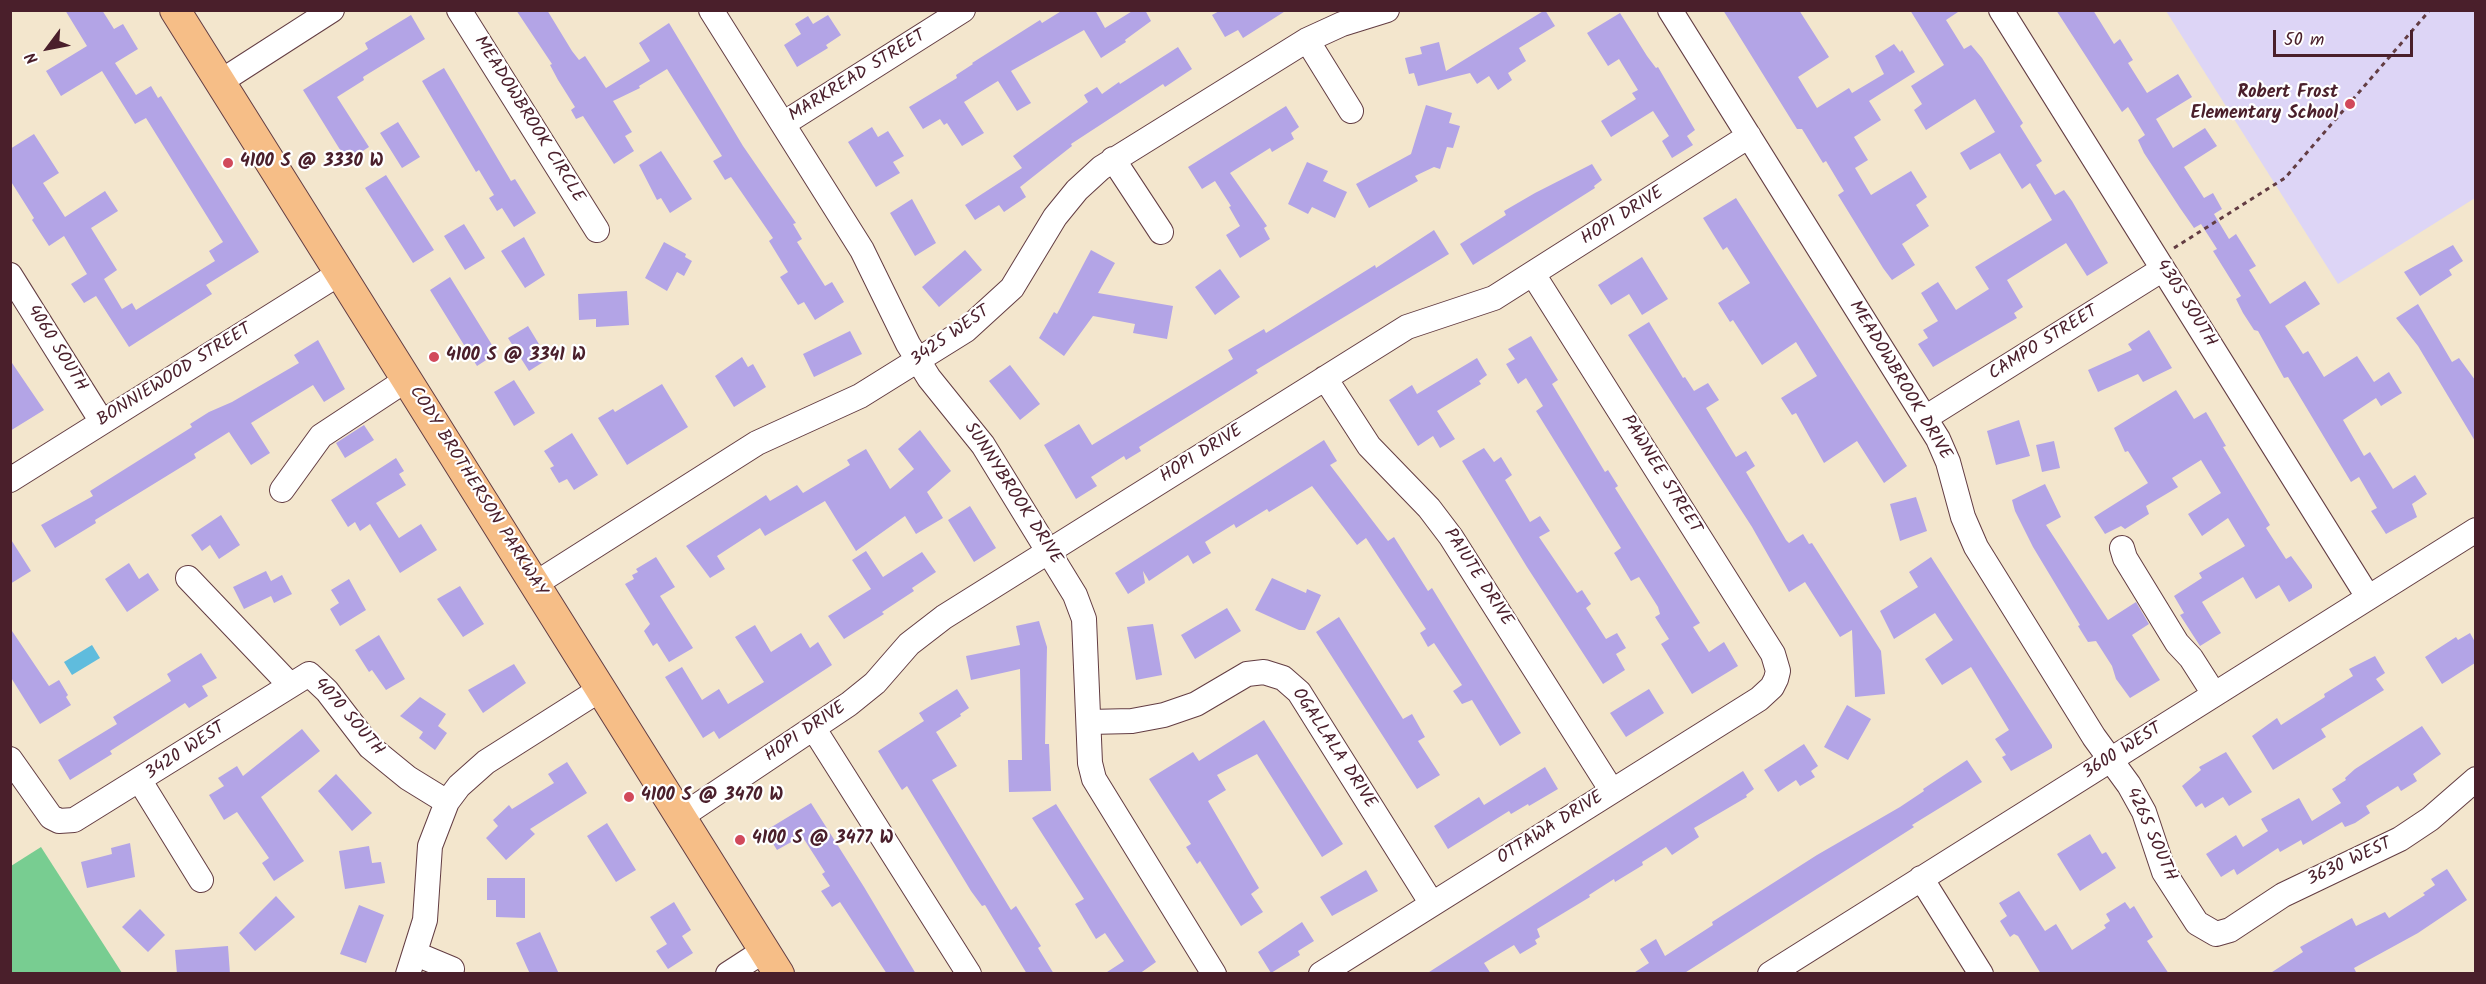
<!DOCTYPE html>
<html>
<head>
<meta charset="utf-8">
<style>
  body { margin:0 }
  #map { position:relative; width:2486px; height:984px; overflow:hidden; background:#f3e6cd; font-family:Kalam,sans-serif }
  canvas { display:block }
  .frame { position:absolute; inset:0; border:12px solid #4a1f2b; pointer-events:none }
  .north { position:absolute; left:18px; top:18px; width:60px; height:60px; -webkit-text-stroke:4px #fff; paint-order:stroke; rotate:238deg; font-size:16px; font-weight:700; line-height:24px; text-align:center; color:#4a1f2b }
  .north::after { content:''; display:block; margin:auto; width:21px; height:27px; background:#4a1f2b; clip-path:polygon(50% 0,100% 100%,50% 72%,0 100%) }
  .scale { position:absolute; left:2273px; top:30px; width:140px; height:27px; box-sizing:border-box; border:3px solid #4a1f2b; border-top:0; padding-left:8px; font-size:18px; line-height:21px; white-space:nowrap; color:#4a1f2b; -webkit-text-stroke:4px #fff; paint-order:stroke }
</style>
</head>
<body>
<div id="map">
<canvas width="2486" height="984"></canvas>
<div class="frame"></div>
<div class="north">N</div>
<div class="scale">50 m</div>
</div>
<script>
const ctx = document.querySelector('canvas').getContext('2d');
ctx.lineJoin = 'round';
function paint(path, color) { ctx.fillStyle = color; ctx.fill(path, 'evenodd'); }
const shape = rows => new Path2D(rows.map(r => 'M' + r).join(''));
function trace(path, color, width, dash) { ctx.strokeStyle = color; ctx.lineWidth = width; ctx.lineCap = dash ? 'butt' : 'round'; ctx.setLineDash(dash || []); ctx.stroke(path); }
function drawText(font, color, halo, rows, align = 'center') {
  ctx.font = font + ' Kalam,sans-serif'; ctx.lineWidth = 4.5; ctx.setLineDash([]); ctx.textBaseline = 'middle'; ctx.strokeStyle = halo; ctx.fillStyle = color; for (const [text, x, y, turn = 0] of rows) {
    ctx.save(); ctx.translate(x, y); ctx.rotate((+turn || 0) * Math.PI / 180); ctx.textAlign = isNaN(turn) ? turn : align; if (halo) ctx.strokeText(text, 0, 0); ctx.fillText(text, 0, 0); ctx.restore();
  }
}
paint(shape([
  [2166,11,2475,11,2475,198,2338,284]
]), '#ddd5f6');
paint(shape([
  [41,847,122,973,11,973,11,866]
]), '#78cd91');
paint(shape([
  [92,645,100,658,72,675,64,662]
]), '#5fbcdd');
paint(shape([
  [65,10,102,10,114,29,123,24,138,49,115,63,136,95,151,86,158,98,161,96,259,252,206,285,212,294,129,347,96,296,84,303,71,284,87,274,64,236,49,246,32,220,34,218,10,180,10,149,34,134,59,173,43,183,65,217,105,191,118,211,91,228,117,270,104,279,122,309,132,303,136,310,215,261,209,251,223,242,146,118,135,124,102,71,61,96,46,71,87,46],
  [516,10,547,10,572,51,579,60,585,56,606,88,650,61,639,43,669,23,743,146,796,223,793,224,802,239,797,242,825,286,832,282,844,302,815,320,804,302,798,305,780,277,788,272,769,241,773,238,731,177,725,180,713,161,722,156,667,69,639,86,640,88,613,101,632,132,625,136,634,151,614,164,583,116,576,119,571,110,575,107,558,80,550,65,552,64],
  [1063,10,1095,10,1105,28,1134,10,1145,10,1151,21,1125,40,1126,42,1101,58,1084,30,1011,71,1031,103,1017,111,998,81,964,102,984,133,962,146,947,123,944,125,940,119,923,129,909,107,957,78,956,75,973,64,972,63,1040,20,1042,23],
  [1221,10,1287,10,1243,38,1238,30,1225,37,1212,15],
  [1545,10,1555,26,1519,48,1526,61,1508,73,1512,80,1498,90,1489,76,1477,84,1470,73,1418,86,1414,73,1409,74,1405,58,1422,54,1420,47,1439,42,1446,71],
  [1723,10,1799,10,1829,57,1798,77,1817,108,1849,88,1852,93,1884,74,1875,56,1894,44,1900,52,1902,50,1915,72,1869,101,1881,120,1854,137,1868,160,1855,168,1871,195,1911,171,1927,197,1916,205,1929,226,1902,244,1915,265,1892,280,1883,268,1838,195,1844,191,1826,161,1823,163,1802,129,1797,129],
  [1910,10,1961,10,1946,20,1964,49,1971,45,1982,58,2023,123,2020,126,2042,161,2036,165,2055,195,2064,190,2072,201,2108,263,2087,276,2066,243,2007,280,2023,307,2014,313,2017,318,1933,367,1918,344,1928,338,1923,330,1938,321,1921,293,1938,282,1956,310,1989,289,1975,267,2052,220,2030,183,2022,189,2000,153,1970,170,1960,153,1995,132,1975,99,1926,130,1914,110,1922,104,1911,86,1944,65],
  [2056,10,2093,10,2114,44,2120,39,2133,60,2128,63,2147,93,2178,74,2192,97,2156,119,2173,148,2205,128,2217,146,2184,167,2204,198,2213,193,2222,209,2214,214,2229,239,2236,234,2256,266,2249,270,2270,304,2305,281,2320,304,2285,326,2303,354,2308,351,2324,377,2357,356,2374,382,2389,372,2402,393,2381,406,2376,398,2343,420,2364,456,2370,452,2393,489,2415,475,2427,494,2412,504,2417,517,2386,534,2371,511,2377,508,2359,477,2351,482,2288,377,2284,378,2258,331,2254,330,2243,313,2236,299,2241,296,2213,251,2217,249,2201,224,2194,228,2180,208,2144,153,2138,140,2145,135,2128,107,2122,112],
  [1620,13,1647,56,1656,68,1658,67,1695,130,1687,136,1693,145,1672,158,1662,141,1669,136,1653,111,1611,137,1601,121,1636,99,1632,93,1638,90,1619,59,1608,66,1587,33],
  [411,15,425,39,363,77,364,80,337,97,369,147,347,161,303,90,368,49,365,43],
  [828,15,841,35,826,45,828,48,797,67,784,45,801,34,795,24,808,16,813,24],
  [1178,47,1192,69,1165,87,1163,84,1071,144,1072,146,1020,187,1026,197,1004,212,999,205,975,220,965,205,1022,168,1013,156,1088,102,1084,95,1097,87,1102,94,1119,82,1120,84],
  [444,68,511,181,515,179,536,213,514,227,502,208,497,211,489,198,494,195,479,170,476,172,422,81],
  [1426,105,1452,113,1449,123,1460,126,1453,148,1447,147,1440,169,1434,167,1415,176,1418,181,1369,208,1356,184,1411,154],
  [1286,106,1299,127,1291,133,1294,139,1272,152,1270,148,1230,173,1267,226,1264,228,1270,239,1240,258,1226,235,1240,226,1229,207,1231,206,1215,181,1202,189,1188,167],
  [398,122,420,157,402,168,380,133],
  [872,127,878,137,888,131,904,156,893,162,900,173,876,187,848,142],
  [661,151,692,199,670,213,661,198,657,200,639,165],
  [1307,162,1328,171,1323,181,1347,192,1335,218,1312,207,1308,214,1288,204],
  [1592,164,1602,180,1594,186,1595,188,1473,265,1460,244,1506,215,1504,211,1535,193],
  [386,175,434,250,413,263,365,188],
  [1736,198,1907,466,1884,483,1857,441,1824,463,1796,413,1792,415,1781,398,1817,376,1796,342,1762,365,1733,320,1730,322,1718,303,1750,283,1727,247,1723,250,1703,218],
  [912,199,936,243,915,256,890,213],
  [464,224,485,258,465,270,444,236],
  [1434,230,1449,254,1256,370,1258,373,1139,447,1141,451,1126,460,1124,456,1091,477,1097,486,1076,499,1044,445,1079,424,1092,445,1233,359,1228,350,1264,329,1266,333,1375,265,1376,268],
  [524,237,545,275,525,288,501,251],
  [664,242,686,254,685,257,692,261,684,276,677,272,667,291,645,278],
  [2453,245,2463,261,2449,270,2452,275,2420,296,2404,272],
  [965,250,982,270,939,307,922,287],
  [1091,250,1115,263,1098,293,1173,306,1167,339,1133,333,1135,324,1093,316,1064,356,1039,338,1054,312,1057,314],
  [1642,257,1668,299,1642,315,1629,294,1611,305,1598,285],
  [1220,269,1240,297,1215,315,1195,287],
  [450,277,497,353,477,366,430,290],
  [627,291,629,325,596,327,596,319,579,320,578,294],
  [2418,304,2452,362,2459,358,2475,380,2475,441,2418,346,2396,318],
  [1649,322,1683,378,1685,377,1694,391,1708,383,1719,400,1706,408,1736,457,1746,451,1755,466,1746,472,1786,540,1789,543,1803,534,1809,544,1812,543,1881,651,1885,694,1855,697,1852,630,1840,637,1805,582,1789,592,1752,527,1628,335],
  [528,326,548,359,529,371,508,338],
  [2149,330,2172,368,2143,382,2138,374,2098,392,2088,370,2132,350,2128,344],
  [850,331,862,354,814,377,803,354],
  [1531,336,1558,380,1552,384,1605,472,1608,470,1618,486,1615,488,1700,623,1693,627,1709,652,1724,642,1738,666,1692,694,1661,644,1669,639,1655,617,1660,614,1658,607,1639,577,1631,581,1614,553,1621,548,1536,411,1543,406,1526,378,1518,384,1506,364,1515,359,1508,349],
  [318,340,345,389,324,402,313,385,251,423,270,453,251,465,229,432,194,454,196,458,95,520,96,523,55,548,41,525,93,496,90,491,192,427,190,424,209,412,232,402,299,363,294,355],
  [742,357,748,367,753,364,766,387,734,407,715,376],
  [1477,358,1487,375,1479,381,1481,384,1437,411,1455,439,1440,448,1433,436,1418,446,1389,400,1412,385,1417,394],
  [10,360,44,410,10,431],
  [1010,365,1040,404,1020,420,989,381],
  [514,380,535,413,514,426,494,392],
  [662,384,688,427,627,465,598,418,613,409,615,412],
  [2176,390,2194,419,2206,412,2226,446,2223,447,2270,525,2266,528,2286,559,2291,556,2312,585,2312,588,2289,602,2279,585,2256,599,2243,577,2202,602,2221,633,2200,646,2180,615,2184,613,2174,596,2202,578,2199,573,2245,546,2228,518,2202,536,2188,514,2221,493,2201,460,2172,478,2178,487,2146,506,2149,514,2125,529,2121,526,2105,534,2094,517,2148,483,2128,451,2125,452,2114,428],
  [2019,420,2030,456,1996,465,1987,431],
  [364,425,374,440,345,458,336,443],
  [920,430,951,471,927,492,943,518,916,534,905,516,856,551,825,501,765,536,760,528,717,556,725,569,710,578,686,546,766,495,770,501,797,485,803,493,850,465,847,460,866,449,890,489,914,469,898,449],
  [572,433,598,475,574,490,567,479,559,483,550,468,554,466,544,451],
  [1324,440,1337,461,1330,465,1388,541,1394,537,1428,591,1432,588,1521,733,1500,746,1472,700,1462,704,1453,691,1462,685,1434,643,1428,647,1420,633,1426,629,1366,538,1357,545,1312,486,1269,512,1267,509,1236,528,1234,524,1205,542,1211,553,1193,564,1188,555,1149,581,1143,571,1145,583,1128,594,1115,573],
  [2054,441,2060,468,2042,472,2036,445],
  [1484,448,1494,462,1501,457,1512,475,1505,480,1530,522,1540,516,1550,531,1539,537,1577,593,1582,590,1591,604,1586,608,1606,639,1617,633,1626,648,1616,654,1625,670,1603,684,1527,567,1462,461],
  [396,458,404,471,399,474,406,485,376,503,399,538,421,524,437,550,400,573,370,524,360,531,355,522,348,527,331,500],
  [2045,484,2061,517,2046,525,2108,620,2136,602,2149,624,2132,635,2160,680,2130,698,2116,679,2112,666,2096,641,2088,642,2078,626,2080,625,2033,547,2015,511,2012,500],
  [1916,497,1927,531,1900,541,1890,504],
  [970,506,996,548,974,562,948,520],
  [221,515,240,545,219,559,210,545,202,551,191,535],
  [10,538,31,571,10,584],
  [866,551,883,577,922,552,936,572,912,588,914,591,882,612,884,614,844,639,828,616,871,589,852,560],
  [656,557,675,587,660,596,693,648,669,662,657,643,653,646,644,631,650,624,625,584,634,579,632,575,638,572,636,569],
  [1931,557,2052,745,2052,748,2011,771,2002,757,2006,755,1995,739,2009,730,1971,667,1942,685,1925,659,1953,640,1935,613,1894,639,1880,611,1918,587,1909,572],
  [129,563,139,579,148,573,159,590,127,612,105,579],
  [266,571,271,581,282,575,292,594,274,603,271,596,244,609,233,587],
  [1272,578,1306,593,1307,589,1321,595,1305,630,1299,630,1255,610],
  [349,579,366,610,340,626,330,609,339,603,331,590],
  [460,586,484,624,463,637,437,599],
  [1227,608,1241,631,1195,659,1181,635],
  [1339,617,1403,719,1412,714,1425,737,1418,741,1440,775,1417,789,1316,632],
  [1039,621,1047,647,1045,744,1049,744,1051,791,1009,792,1008,760,1022,760,1020,669,971,680,966,656,1020,645,1016,626],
  [1153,624,1162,675,1136,680,1127,627],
  [755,625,771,652,801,633,810,648,818,642,832,665,719,739,714,731,703,738,665,677,682,667,702,700,719,689,728,704,764,682,735,637],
  [10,628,49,686,59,680,68,695,66,697,71,705,40,724,10,676],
  [2470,633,2475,642,2475,663,2442,684,2425,657,2456,637,2458,640],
  [379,635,405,679,386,690,372,670,369,672,355,650],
  [201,653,217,678,202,686,208,696,189,708,185,703,110,751,112,754,70,780,58,760,117,724,113,717,171,681,167,674],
  [2375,656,2385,673,2376,679,2384,690,2321,729,2326,737,2273,770,2252,736,2277,718,2281,725,2325,697,2324,694,2353,676,2349,669],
  [514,664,526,683,483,713,468,690],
  [957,689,969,708,960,714,961,716,936,732,957,766,932,780,1011,910,1016,906,1041,946,1038,948,1054,974,1027,974,985,905,982,906,971,891,907,786,902,790,878,751,924,721,919,713],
  [1649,689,1664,713,1626,737,1610,713],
  [420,697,446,714,438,726,447,733,435,750,419,738,423,732,400,716],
  [1847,705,1871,719,1848,760,1824,747],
  [1264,720,1343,844,1322,857,1257,754,1217,775,1226,790,1208,801,1259,888,1251,894,1263,912,1241,926,1200,861,1197,864,1186,847,1191,844,1149,779,1193,752,1199,761],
  [2422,726,2441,754,2413,774,2417,781,2401,791,2398,786,2366,806,2370,813,2355,823,2345,827,2342,822,2303,845,2301,840,2280,852,2278,848,2237,875,2234,869,2221,877,2206,854,2236,835,2243,847,2268,831,2261,819,2299,798,2312,821,2341,803,2332,789,2346,780,2345,778,2355,769],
  [302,729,320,751,261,797,304,861,274,881,262,863,269,858,237,812,224,820,209,795,224,786,218,778,237,766,243,776],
  [1804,744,1818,766,1811,771,1815,777,1800,786,1796,780,1778,792,1764,770],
  [2226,752,2252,792,2229,806,2223,797,2205,808,2202,803,2196,807,2182,786,2201,770,2199,767],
  [1967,760,1982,782,1912,825,1914,827,1683,974,1632,974,1649,963,1640,949,1656,939,1665,956,1713,925,1712,922,1817,855,1900,807,1924,791,1923,789],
  [567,762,587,793,530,829,535,834,506,860,486,838,498,826,493,820,509,805,512,809,554,783,548,774],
  [1545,767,1558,789,1529,806,1528,804,1511,814,1509,811,1448,849,1434,826,1479,797,1484,805],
  [1743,771,1754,789,1746,795,1747,797,1694,828,1699,837,1672,855,1666,847,1642,862,1643,865,1615,882,1614,879,1589,895,1590,897,1537,929,1540,937,1535,940,1537,944,1520,954,1514,945,1484,963,1491,974,1426,974],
  [336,774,372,813,352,831,318,791],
  [811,803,864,887,916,974,887,974,840,902,832,907,821,891,830,886,822,874,825,872,802,836,777,850,765,831],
  [1056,804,1156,962,1139,974,1104,974,1124,961,1105,933,1096,939,1075,904,1084,899,1032,818],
  [607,823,636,870,616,882,587,836],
  [2090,834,2102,854,2106,852,2116,868,2080,891,2057,854],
  [130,843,135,877,87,888,81,862,112,854,111,848],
  [369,846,372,863,381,862,385,883,345,889,339,851],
  [2447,869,2467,900,2418,933,2354,968,2357,974,2269,974,2303,952,2300,947,2352,918,2356,926,2385,912,2389,918,2425,895,2423,893,2435,885,2431,879],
  [1366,870,1378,891,1332,916,1320,897],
  [487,878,525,878,525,918,496,917,496,900,487,900],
  [2019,891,2045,931,2056,924,2072,950,2106,928,2104,925,2110,921,2106,914,2125,902,2130,909,2134,906,2153,937,2147,941,2169,974,2041,974,2018,936,2014,934,2010,937,2000,921,2007,916,1999,903],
  [276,896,295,917,255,951,239,933],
  [674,902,691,930,682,936,693,953,668,969,656,951,667,944,650,917],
  [359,905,384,915,366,963,340,954],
  [140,909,165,935,148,952,122,927],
  [1302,922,1314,941,1298,951,1300,955,1271,973,1258,952],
  [540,932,559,974,530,974,516,943],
  [228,946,230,974,177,974,175,950]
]), '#b3a4e6');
const minor = shape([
  [459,10,597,230],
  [711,10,862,250,908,344,929,378,983,445,1075,595,1084,619,1090,763,1094,779,1214,974],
  [1670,10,1938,439,1948,462,1963,517,1976,547,2094,737,2129,785,2144,812,2164,872,2197,923,2216,934,2230,930,2283,895,2400,839,2430,819,2476,779],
  [2001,10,2368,597],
  [1307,40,1351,111],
  [220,82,332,10],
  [783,124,963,10],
  [1113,159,1161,232],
  [10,275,102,422],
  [1325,378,1369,446,1429,508,1451,537,1612,791],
  [1925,418,2163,269],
  [10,480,340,273],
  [282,490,321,436,406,380],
  [2122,548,2125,558,2177,643,2191,658,2214,694],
  [188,578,290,685],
  [535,584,757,443,860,396,966,330,1012,288,1055,217,1077,190,1101,168,1307,40,1342,24,1387,10],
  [1089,722,1132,721,1164,715,1196,704,1247,674,1264,672,1283,678,1299,692,1432,904],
  [814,729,969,974],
  [10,759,51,817,59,821,74,820,309,674,327,691,370,747,408,778,447,802],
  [140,781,201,880],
  [682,816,849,704,875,683,909,644,944,617,1407,327,1494,298,1749,136],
  [1921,878,1981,974],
  [416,954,452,969],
  [408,974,425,920,430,846,447,802,459,786,486,762,601,689],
  [728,974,765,950],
  [1321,974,1759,699,1772,687,1776,679,1778,671,1773,654,1533,274],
  [1770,974,2476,530]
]);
const major = shape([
  [175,10,779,974]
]);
trace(minor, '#633d43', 26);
trace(major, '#633d43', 32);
trace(shape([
  [2174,248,2285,178,2430,10]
]), '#633d43', 3, [4.5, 4.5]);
trace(minor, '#fff', 24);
trace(major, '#f6be87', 30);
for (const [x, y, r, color] of [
  [2350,104,6,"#d1495b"],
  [228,163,6,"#d1495b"],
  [434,357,6,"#d1495b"],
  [629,797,6,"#d1495b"],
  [740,840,6,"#d1495b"]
]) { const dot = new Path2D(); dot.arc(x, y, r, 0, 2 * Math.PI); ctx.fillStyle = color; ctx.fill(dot); trace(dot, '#fff', 2); }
drawText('18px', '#4a1f2b', '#fff', [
  ["MARKREAD STREET",858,77,-32],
  ["MEADOWBROOK CIRCLE",528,120,58],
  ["HOPI DRIVE",1623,217,-32],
  ["4305 SOUTH",2185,304,58],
  ["3425 WEST",951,337,-35],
  ["CAMPO STREET",2044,344,-32],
  ["4060 SOUTH",56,349,58],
  ["BONNIEWOOD STREET",175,376,-32],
  ["MEADOWBROOK DRIVE",1899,381,59],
  ["HOPI DRIVE",1202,455,-32],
  ["PAWNEE STREET",1660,475,58],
  ["CODY BROTHERSON PARKWAY",477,492,58],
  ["SUNNYBROOK DRIVE",1012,494,57],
  ["PAIUTE DRIVE",1477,578,57],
  ["4070 SOUTH",348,718,49],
  ["HOPI DRIVE",806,733,-34],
  ["OGALLALA DRIVE",1333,749,57],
  ["3420 WEST",186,752,-33],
  ["3600 WEST",2123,752,-32],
  ["OTTAWA DRIVE",1551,829,-32],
  ["4265 SOUTH",2150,835,66],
  ["3630 WEST",2350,863,-25]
]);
drawText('bold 18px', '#4a1f2b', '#fff', [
  ["Robert Frost",2338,94,"right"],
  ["Elementary School",2338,115,"right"],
  ["4100 S @ 3330 W",240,163],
  ["4100 S @ 3341 W",446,357],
  ["4100 S @ 3470 W",641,797],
  ["4100 S @ 3477 W",752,840]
], 'left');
</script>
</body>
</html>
